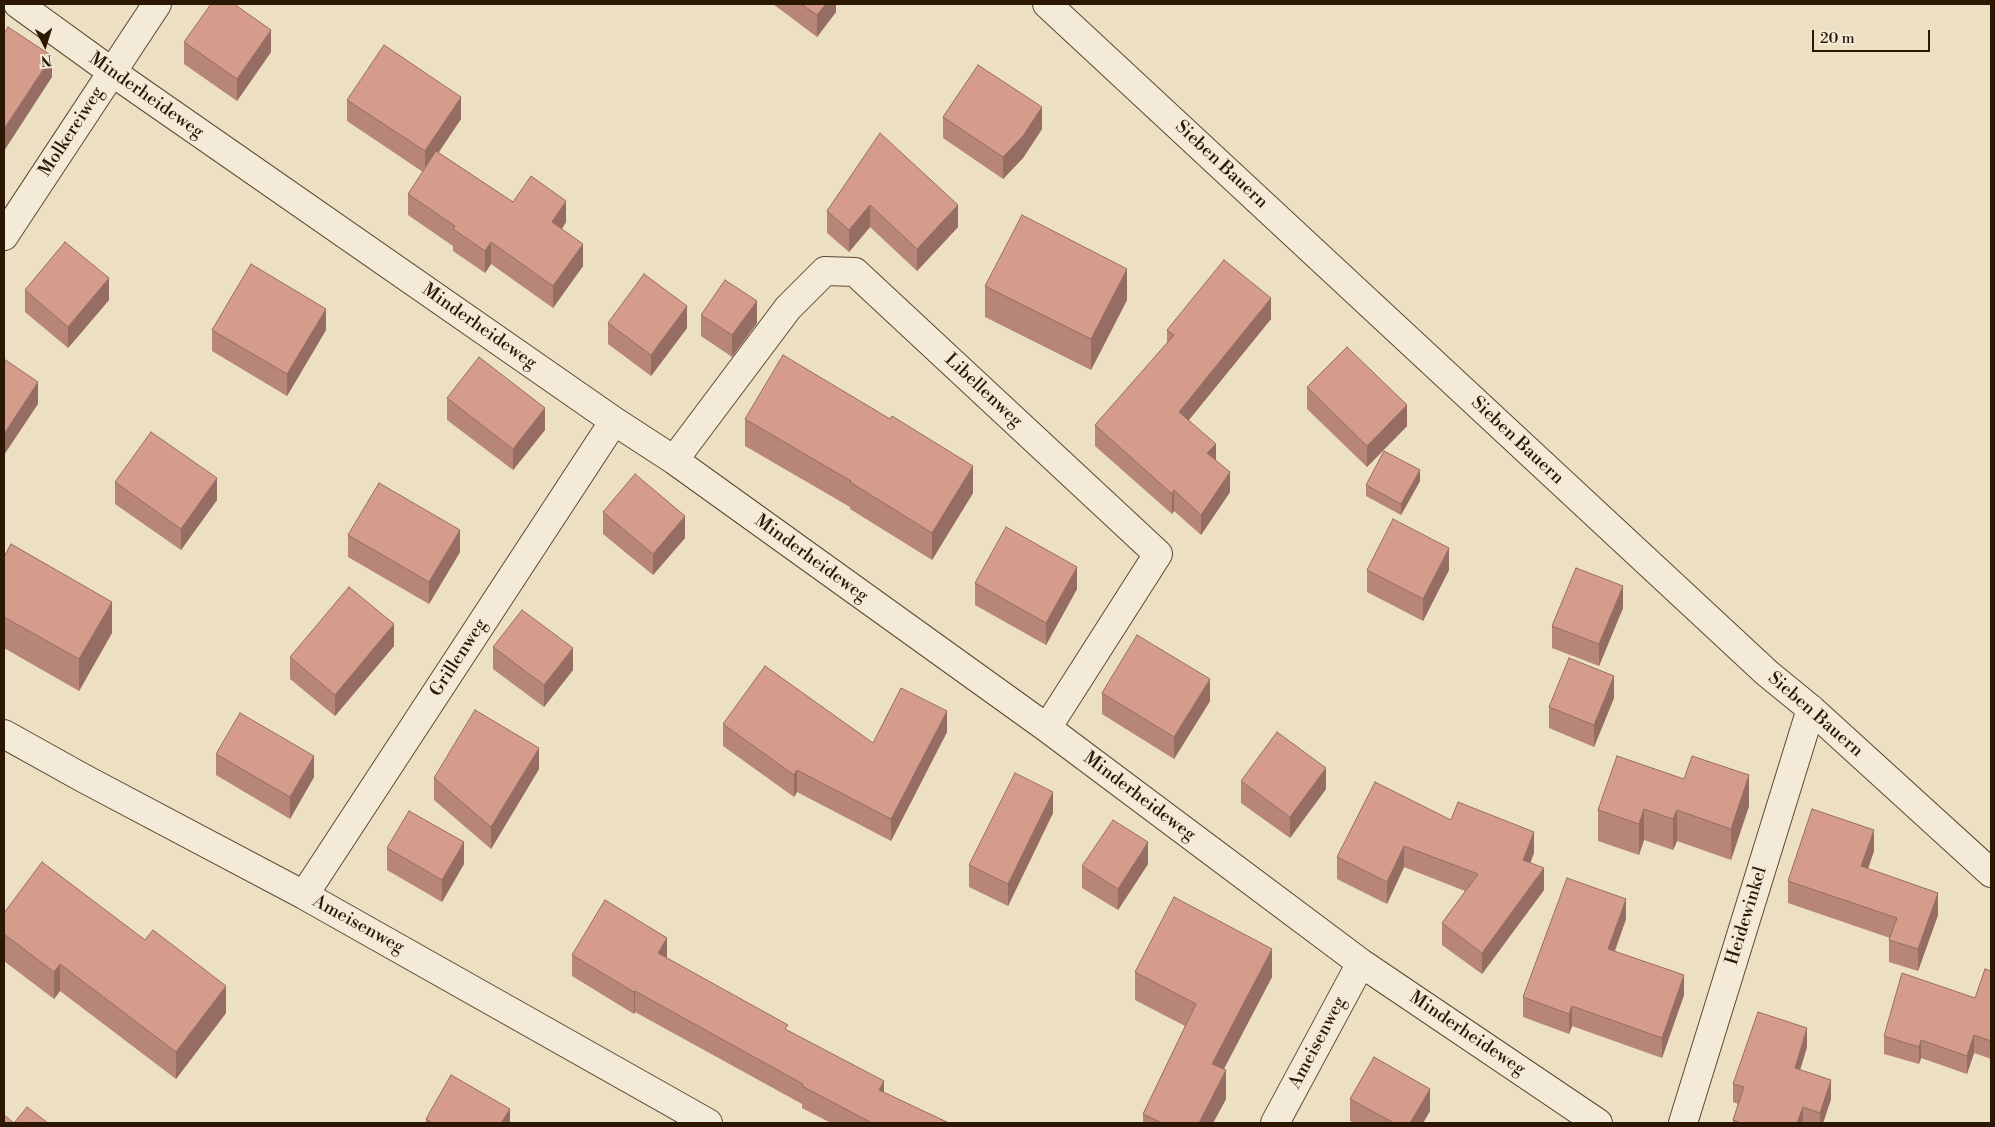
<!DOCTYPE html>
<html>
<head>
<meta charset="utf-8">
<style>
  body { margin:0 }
  #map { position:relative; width:1995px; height:1127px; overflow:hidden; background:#eddfc1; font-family:"Libre Bodoni",serif }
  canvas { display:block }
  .frame { position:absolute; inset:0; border:5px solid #2c1703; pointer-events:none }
  .north { position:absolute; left:20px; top:20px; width:50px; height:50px; -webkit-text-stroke:4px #f3ead7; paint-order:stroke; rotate:175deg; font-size:14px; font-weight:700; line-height:20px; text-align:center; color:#2c1703 }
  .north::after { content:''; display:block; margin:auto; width:18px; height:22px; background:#2c1703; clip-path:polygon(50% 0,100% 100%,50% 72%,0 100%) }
  .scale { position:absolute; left:1812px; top:30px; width:118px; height:22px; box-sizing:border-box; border:2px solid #2c1703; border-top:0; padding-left:6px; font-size:15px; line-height:18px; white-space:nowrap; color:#2c1703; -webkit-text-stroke:4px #f3ead7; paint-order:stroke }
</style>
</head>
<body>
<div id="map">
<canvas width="1995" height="1127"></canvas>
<div class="frame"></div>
<div class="north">N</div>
<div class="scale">20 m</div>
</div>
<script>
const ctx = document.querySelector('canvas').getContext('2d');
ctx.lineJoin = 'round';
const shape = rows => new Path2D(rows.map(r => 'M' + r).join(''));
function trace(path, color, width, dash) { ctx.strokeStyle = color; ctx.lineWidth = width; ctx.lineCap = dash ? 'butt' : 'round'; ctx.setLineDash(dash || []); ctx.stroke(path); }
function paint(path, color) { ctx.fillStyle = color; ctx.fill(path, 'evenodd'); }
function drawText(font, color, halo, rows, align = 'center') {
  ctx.font = font + ' "Libre Bodoni",serif'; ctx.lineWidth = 4.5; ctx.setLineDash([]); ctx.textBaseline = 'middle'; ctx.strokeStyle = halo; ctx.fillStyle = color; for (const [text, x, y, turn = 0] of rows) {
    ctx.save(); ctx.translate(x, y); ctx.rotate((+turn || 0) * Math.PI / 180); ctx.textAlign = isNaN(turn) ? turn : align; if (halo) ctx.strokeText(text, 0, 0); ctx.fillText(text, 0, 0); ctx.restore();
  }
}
const minor = shape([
  [18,4,112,72,614,421,674,460,1047,728,1361,963,1598,1123],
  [1047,4,1767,673,1811,709,1991,873],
  [4,236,157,4],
  [674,460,788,308,825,271,855,272,1158,554,1047,728],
  [4,734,83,778,304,895,708,1123],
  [304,895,614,421],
  [1275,1123,1361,963],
  [1683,1123,1811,709]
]);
trace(minor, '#5c4932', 30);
trace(minor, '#f3ead7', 28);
paint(shape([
  [773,4,836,4,836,12,817,37],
  [184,42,271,52,237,101,184,64],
  [347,100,461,119,438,152,513,202,566,222,562,229,583,266,553,308,491,264,485,273,453,251,453,246,408,215,408,194,423,172,347,121],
  [943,117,1042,129,1023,158,1003,179,943,138],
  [880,133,958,227,917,271,870,227,849,252,827,233,827,211],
  [985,286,1127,300,1091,370,985,317],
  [25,290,109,300,68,348,25,312],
  [701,315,757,323,732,357,701,336],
  [1271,319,1189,420,1216,460,1230,492,1201,535,1174,511,1172,514,1095,446,1095,425,1167,343,1167,330],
  [608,323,687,328,651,376,608,344],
  [212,330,326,330,287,396,212,351],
  [1307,387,1407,426,1367,467,1307,409],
  [447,398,545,430,513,470,447,420],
  [745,419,973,493,932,560,850,509,850,507,745,446],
  [1420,481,1401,515,1366,496,1366,485],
  [115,482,217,500,181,550,115,504],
  [603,512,685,538,653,575,603,534],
  [348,535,460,552,429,604,348,557],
  [4,557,112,633,79,691,4,648],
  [1367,570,1449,570,1423,621,1367,592],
  [975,583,1077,589,1046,645,975,605],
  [1623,608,1599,666,1552,648,1552,626],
  [394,646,335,716,290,679,290,657],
  [493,647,573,670,544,707,493,669],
  [1102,693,1210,701,1174,759,1102,714],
  [1614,698,1594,747,1549,728,1549,707],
  [723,724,873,743,947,732,891,841,797,792,794,797,723,746],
  [216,754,314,777,290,819,216,775],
  [539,769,491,849,434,800,434,778],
  [1241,781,1326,789,1290,838,1241,803],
  [1749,806,1731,860,1677,841,1673,850,1644,840,1639,855,1598,841,1598,810],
  [1053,813,1008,906,969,887,969,865],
  [1451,820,1534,853,1530,863,1544,890,1482,974,1442,945,1442,923,1465,891,1404,867,1387,904,1337,879,1337,857],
  [387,848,464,864,442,902,387,870],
  [1874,851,1868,869,1938,915,1918,971,1889,962,1889,940,1890,938,1788,903,1788,881],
  [1148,864,1118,910,1082,888,1082,866],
  [4,913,226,1013,176,1079,60,991,54,999,4,961],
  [1626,919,1615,951,1684,995,1662,1058,1572,1026,1569,1034,1523,1017,1523,997],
  [572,955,667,958,788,1031,884,1093,949,1123,831,1123,802,1108,802,1104,635,1012,634,1014,572,976],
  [1991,971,1991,1059,1974,1053,1967,1074,1921,1058,1919,1064,1884,1054,1884,1036,1975,998],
  [1135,972,1272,977,1223,1069,1226,1099,1213,1123,1143,1123,1143,1114,1185,1026,1135,1000],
  [1807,1047,1800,1070,1831,1099,1823,1123,1733,1123,1733,1120,1738,1104,1733,1102,1733,1084],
  [1350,1099,1430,1111,1423,1123,1355,1123,1350,1121],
  [426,1119,510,1123,426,1123]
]), '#b78678');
paint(shape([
  [826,4,836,4,836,12,817,37,817,15],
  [271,30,271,52,237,101,237,79],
  [52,56,52,77,4,151,4,129],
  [461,97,461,119,425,173,425,151],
  [1042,107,1042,129,1023,158,1003,179,1003,157],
  [566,201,566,222,552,243,552,222],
  [870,205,870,227,849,252,849,230],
  [958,205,958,227,917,271,917,249],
  [491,242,491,264,485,273,485,251],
  [583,244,583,266,553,308,553,286],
  [1127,269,1127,300,1091,370,1091,339],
  [109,278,109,300,68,348,68,327],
  [1271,298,1271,319,1179,432,1179,412],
  [757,301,757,323,732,357,732,335],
  [687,306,687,328,651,376,651,355],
  [326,309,326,330,287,396,287,374],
  [38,382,38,404,4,455,4,434],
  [1407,405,1407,426,1367,467,1367,446],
  [545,408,545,430,513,470,513,449],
  [1216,444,1216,464,1207,453],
  [973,466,973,493,932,560,932,533],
  [1420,470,1420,481,1401,515,1401,504],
  [1230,472,1230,492,1201,535,1201,515],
  [217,478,217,500,181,550,181,529],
  [1174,490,1174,511,1172,514,1172,494],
  [685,516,685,538,653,575,653,554],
  [460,530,460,552,429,604,429,582],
  [1449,548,1449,570,1423,621,1423,599],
  [1077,567,1077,589,1046,645,1046,623],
  [1623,586,1623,608,1599,666,1599,644],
  [112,602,112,633,79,691,79,659],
  [394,624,394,646,335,716,335,695],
  [573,648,573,670,544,707,544,685],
  [1614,676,1614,698,1594,747,1594,725],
  [1210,679,1210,701,1174,759,1174,737],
  [947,711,947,732,891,841,891,819],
  [539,748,539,769,491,849,491,827],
  [314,756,314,777,290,819,290,797],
  [1326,768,1326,789,1290,838,1290,817],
  [797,770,797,792,794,797,794,775],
  [1749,775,1749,806,1731,860,1731,829],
  [1053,792,1053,813,1008,906,1008,884],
  [1644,809,1644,840,1639,855,1639,824],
  [1677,810,1677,841,1673,850,1673,819],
  [1874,830,1874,851,1861,888,1861,866],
  [1534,832,1534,853,1523,882,1523,860],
  [464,842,464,864,442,902,442,880],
  [1148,842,1148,864,1118,910,1118,889],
  [1404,846,1404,867,1387,904,1387,882],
  [1544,868,1544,890,1482,974,1482,953],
  [1938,893,1938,915,1918,971,1918,949],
  [1626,899,1626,919,1608,969,1608,949],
  [667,938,667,959,658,953],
  [1272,949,1272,977,1212,1092,1212,1064],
  [60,964,60,991,54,999,54,972],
  [1684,975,1684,995,1662,1058,1662,1038],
  [226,986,226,1013,176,1079,176,1052],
  [635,991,635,1012,634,1014,634,992],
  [1572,1006,1572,1026,1569,1034,1569,1014],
  [1807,1028,1807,1047,1795,1087,1795,1068],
  [1974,1035,1974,1053,1967,1074,1967,1056],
  [1921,1040,1921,1058,1919,1064,1919,1047],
  [1226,1070,1226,1099,1213,1123,1199,1123],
  [1831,1080,1831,1099,1823,1123,1820,1123,1820,1113],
  [884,1081,884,1103,879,1090],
  [1430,1089,1430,1111,1423,1123,1410,1123],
  [1803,1107,1803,1123,1797,1123],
  [510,1109,510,1123,501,1123]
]), '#956d62');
const building = shape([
  [211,4,234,4,271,30,237,79,184,42,211,4],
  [801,4,826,4,817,15,801,4],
  [8,27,52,56,4,129,4,33,8,27],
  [384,45,461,97,425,151,347,100,384,45],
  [978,65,1042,107,1023,136,1003,157,943,117,978,65],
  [880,133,958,205,917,249,870,205,849,230,827,211,880,133],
  [436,151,513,202,531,176,566,201,552,222,583,244,553,286,491,242,485,251,453,229,455,226,408,194,436,151],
  [1022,215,1127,269,1091,339,985,286,1022,215],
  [65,242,109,278,68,327,25,290,65,242],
  [1224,260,1271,298,1179,412,1216,444,1207,453,1230,472,1201,515,1174,490,1172,494,1095,425,1174,335,1167,330,1224,260],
  [251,264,326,309,287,374,212,330,251,264],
  [644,274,687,306,651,355,608,323,644,274],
  [725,280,757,301,732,335,701,315,725,280],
  [1347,347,1407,405,1367,446,1307,387,1347,347],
  [783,355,890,419,892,416,973,466,932,533,850,482,851,481,745,419,783,355],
  [479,357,545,408,513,449,447,398,479,357],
  [4,359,38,382,4,434,4,359],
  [151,432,217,478,181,529,115,482,151,432],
  [1384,451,1420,470,1401,504,1366,485,1384,451],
  [635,474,685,516,653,554,603,512,635,474],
  [379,483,460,530,429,582,348,535,379,483],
  [1393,519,1449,548,1423,599,1367,570,1393,519],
  [1006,527,1077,567,1046,623,975,583,1006,527],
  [11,544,112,602,79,659,4,617,4,557,11,544],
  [1576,568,1623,586,1599,644,1552,626,1576,568],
  [349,587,394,624,335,695,290,657,349,587],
  [522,610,573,648,544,685,493,647,522,610],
  [1137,635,1210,679,1174,737,1102,693,1137,635],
  [1569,658,1614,676,1594,725,1549,707,1569,658],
  [765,666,873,743,901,688,947,711,891,819,797,770,794,775,723,724,765,666],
  [475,710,539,748,491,827,434,778,475,710],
  [240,713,314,756,290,797,216,754,240,713],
  [1277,732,1326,768,1290,817,1241,781,1277,732],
  [1617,756,1684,779,1692,756,1749,775,1731,829,1677,810,1673,819,1644,809,1639,824,1598,810,1617,756],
  [1015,773,1053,792,1008,884,969,865,1015,773],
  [1375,782,1451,820,1458,802,1534,832,1523,860,1544,868,1482,953,1442,923,1478,874,1404,846,1387,882,1337,857,1375,782],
  [1812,809,1874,830,1861,866,1938,893,1918,949,1889,940,1897,918,1788,881,1812,809],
  [409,811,464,842,442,880,387,848,409,811],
  [1113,820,1148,842,1118,889,1082,866,1113,820],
  [42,862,145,940,153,930,226,986,176,1052,60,964,54,972,4,934,4,913,42,862],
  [1567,878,1626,899,1608,949,1684,975,1662,1038,1572,1006,1569,1014,1523,997,1567,878],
  [1174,897,1272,949,1212,1064,1226,1070,1199,1123,1162,1123,1143,1114,1196,1004,1135,972,1174,897],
  [605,900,667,938,658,953,788,1025,785,1029,884,1081,879,1090,949,1123,872,1123,802,1086,803,1084,635,991,634,992,572,955,605,900],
  [1985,969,1991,971,1991,1041,1974,1035,1967,1056,1921,1040,1919,1047,1884,1036,1902,973,1975,998,1985,969],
  [1758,1012,1807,1028,1795,1068,1831,1080,1820,1113,1803,1107,1797,1123,1741,1123,1733,1120,1744,1087,1733,1084,1758,1012],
  [1374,1057,1430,1089,1410,1123,1394,1123,1350,1099,1374,1057],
  [451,1075,510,1109,501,1123,432,1123,426,1119,451,1075],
  [27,1107,48,1123,14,1123,27,1107],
  [4,1115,14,1123,4,1123,4,1115]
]);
paint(building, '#d59c8c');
trace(building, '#956d62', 1);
drawText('18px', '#2c1703', '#f3ead7', [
  ["Minderheideweg",146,96,35],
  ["Molkereiweg",72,132,-57],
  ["Sieben Bauern",1221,165,43],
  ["Minderheideweg",479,327,35],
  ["Libellenweg",983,391,43],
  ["Sieben Bauern",1517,441,43],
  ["Minderheideweg",811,559,36],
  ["Grillenweg",459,658,-57],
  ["Sieben Bauern",1815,715,41],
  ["Minderheideweg",1139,797,37],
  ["Heidewinkel",1747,916,-73],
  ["Ameisenweg",358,925,29],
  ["Minderheideweg",1467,1034,34],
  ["Ameisenweg",1318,1043,-62]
]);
</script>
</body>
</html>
